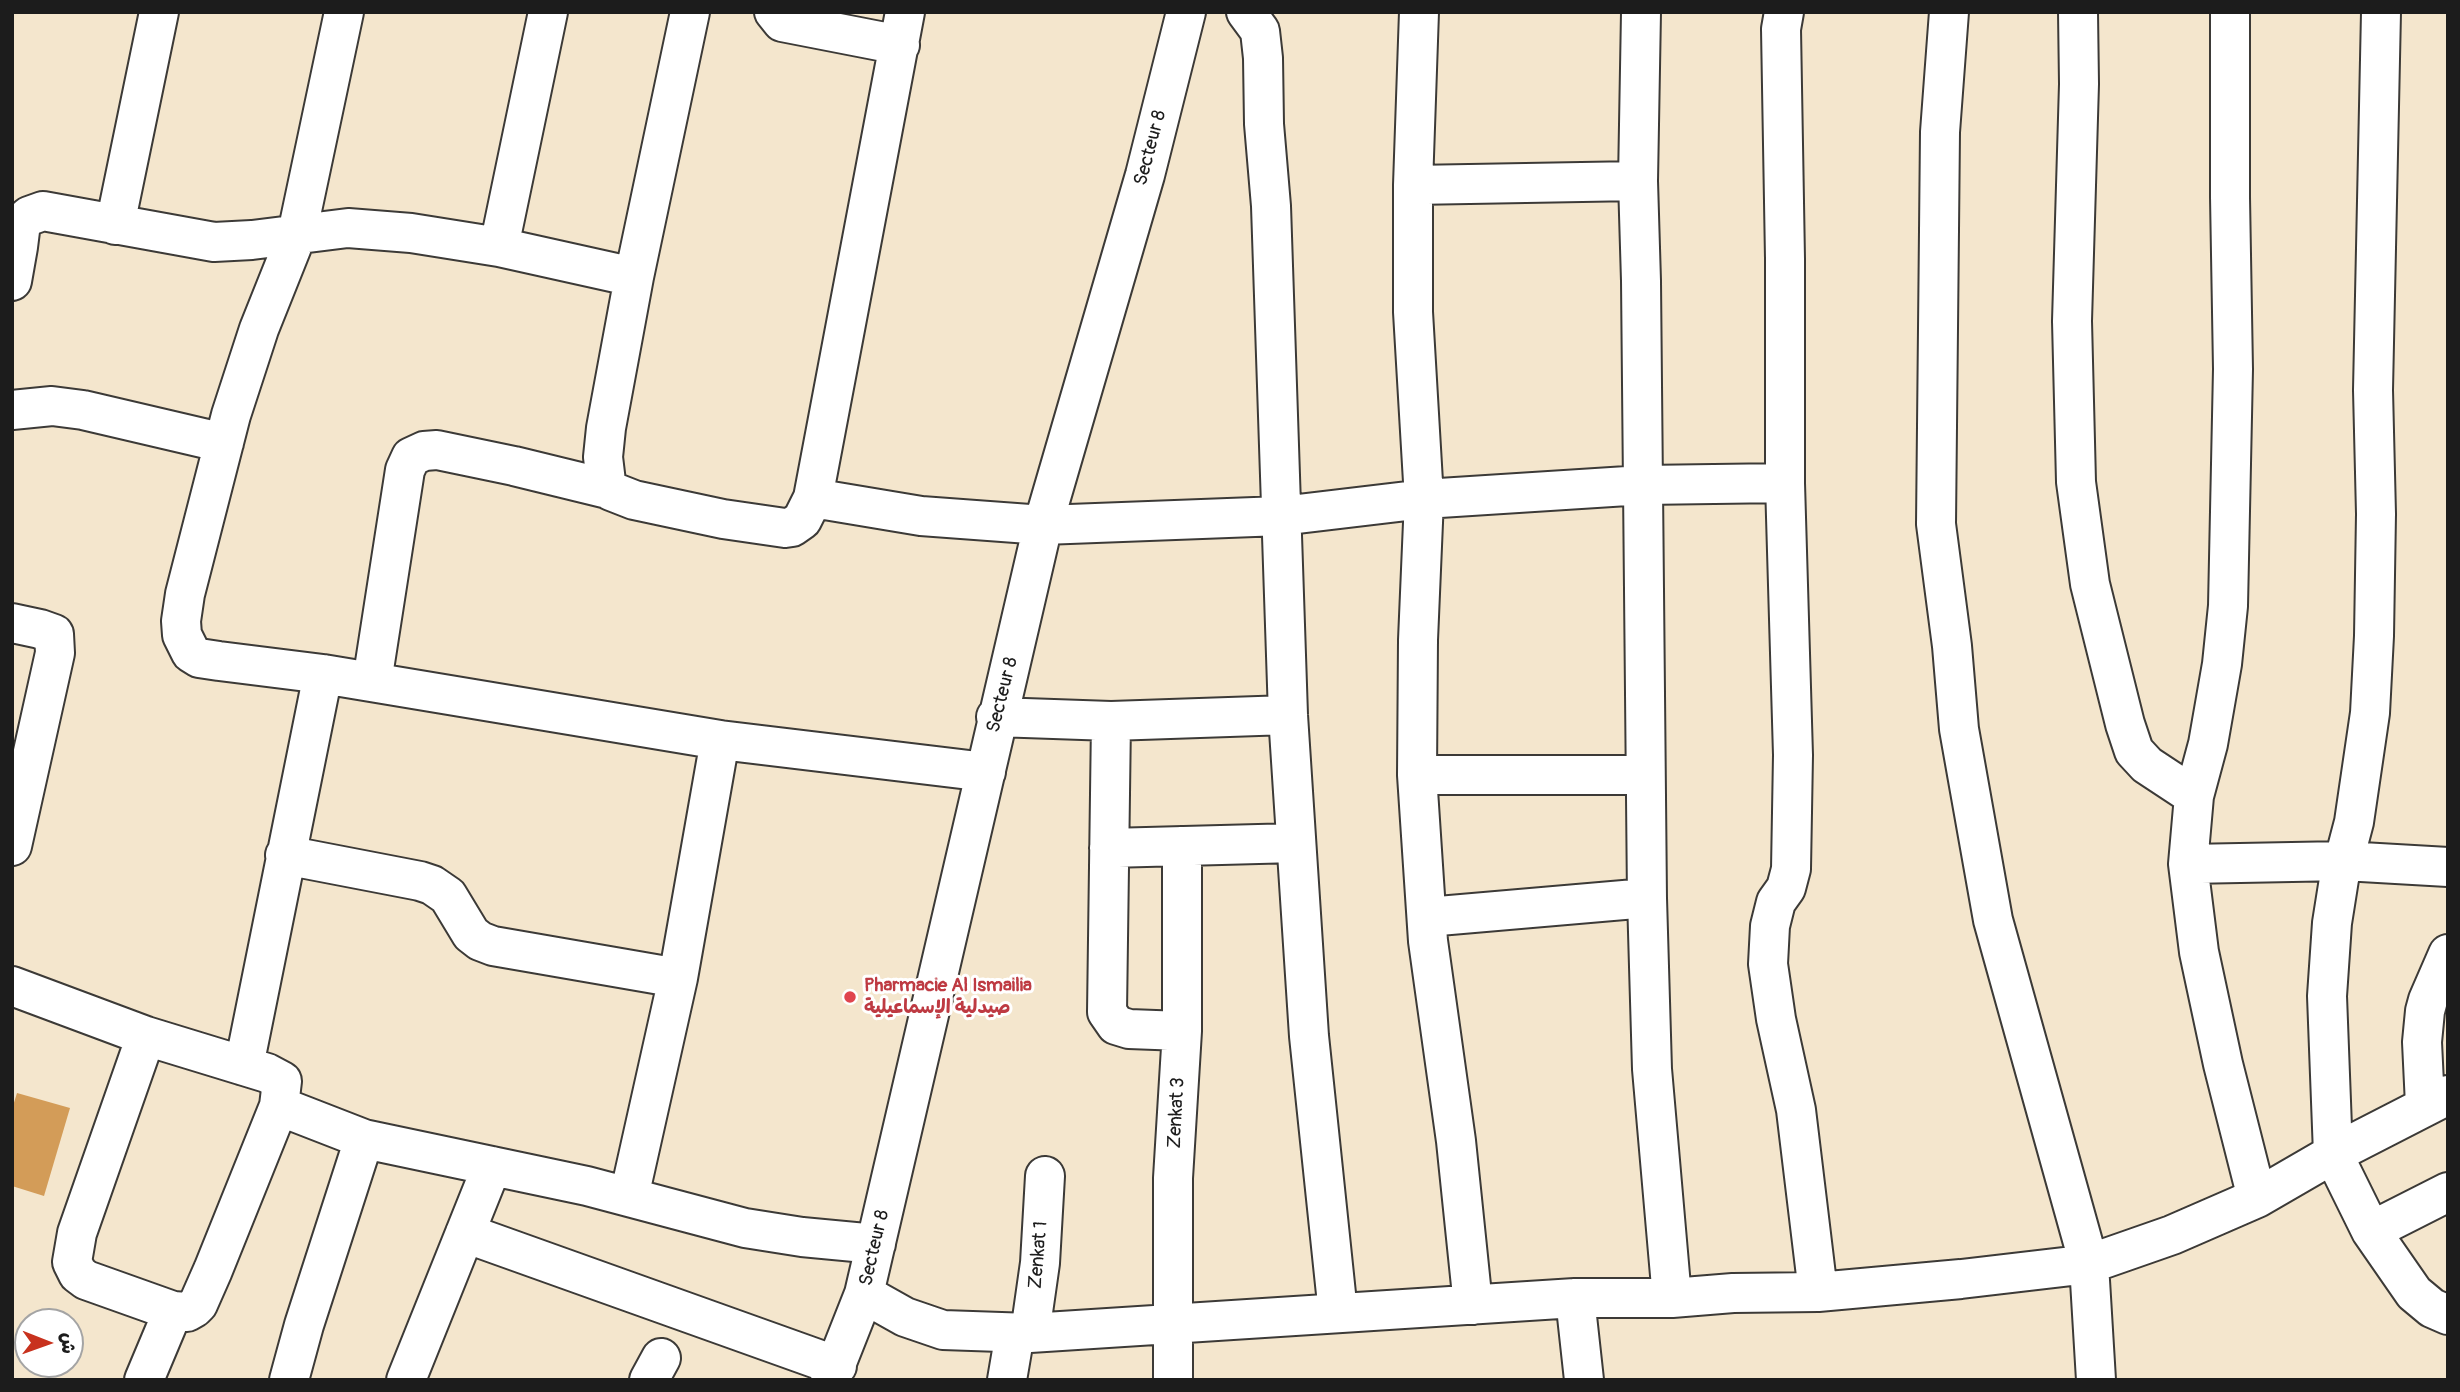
<!DOCTYPE html>
<html>
<head>
<meta charset="utf-8">
<style>
  body { margin:0 }
  #map { position:relative; width:2460px; height:1392px; overflow:hidden; background:#f4e6cd; font-family:Pangolin,"Playpen Sans Arabic",sans-serif }
  canvas { display:block }
  .frame { position:absolute; inset:0; border:14px solid #1c1c1c; pointer-events:none }
  .north { position:absolute; left:14px; top:1308px; width:70px; height:70px; box-sizing:border-box; background:#fff; border:2px solid #a4a4a4; border-radius:50%; rotate:91deg; font-size:19px; font-weight:700; line-height:28px; text-align:center; color:#1c1c1c }
  .north::after { content:''; display:block; margin:auto; width:24px; height:32px; background:#c8321e; clip-path:polygon(50% 0,100% 100%,50% 72%,0 100%) }
</style>
</head>
<body>
<div id="map">
<canvas width="2460" height="1392"></canvas>
<div class="frame"></div>
<div class="north">ش</div>
</div>
<script>
const ctx = document.querySelector('canvas').getContext('2d');
ctx.lineJoin = 'round';
function paint(path, color) { ctx.fillStyle = color; ctx.fill(path, 'evenodd'); }
const shape = rows => new Path2D(rows.map(r => 'M' + r).join(''));
function trace(path, color, width, dash) { ctx.strokeStyle = color; ctx.lineWidth = width; ctx.lineCap = dash ? 'butt' : 'round'; ctx.setLineDash(dash || []); ctx.stroke(path); }
function drawText(font, color, halo, rows, align = 'center') {
  ctx.font = font + ' Pangolin,"Playpen Sans Arabic",sans-serif'; ctx.lineWidth = 6; ctx.setLineDash([]); ctx.textBaseline = 'middle'; ctx.strokeStyle = halo; ctx.fillStyle = color; for (const [text, x, y, turn = 0] of rows) {
    ctx.save(); ctx.translate(x, y); ctx.rotate((+turn || 0) * Math.PI / 180); ctx.textAlign = isNaN(turn) ? turn : align; if (halo) ctx.strokeText(text, 0, 0); ctx.fillText(text, 0, 0); ctx.restore();
  }
}
paint(shape([
  [17,1093,70,1108,44,1196,12,1186,12,1109]
]), '#d39c58');
const minor = shape([
  [344,12,297,234,259,329,231,415,185,594,181,621,182,635,191,653,199,658,219,661,323,674,720,740,986,772],
  [690,12,634,277,606,428,603,457,606,482,611,491,634,500,723,519,785,528,792,527,802,520,813,498,905,12],
  [774,12,782,22,900,45],
  [1246,12,1260,31,1263,58,1264,124,1271,206,1288,715,1309,1036,1338,1313],
  [1419,12,1413,185,1413,312,1424,499,1418,640,1417,775,1428,941,1456,1141,1473,1305],
  [1641,12,1638,181,1641,281,1647,898,1652,1069,1672,1298],
  [1784,12,1781,29,1785,259,1785,483,1793,755,1791,869,1786,888,1776,902,1770,926,1768,964,1776,1019,1796,1110,1818,1292],
  [1949,12,1940,132,1936,524,1952,646,1959,729,1993,920,2089,1264,2096,1380],
  [2078,12,2079,84,2072,321,2076,482,2090,584,2125,724,2134,751,2147,765,2194,796],
  [2230,12,2230,197,2233,369,2228,606,2222,664,2208,744,2194,796,2188,864,2199,952,2223,1064,2257,1198],
  [2381,12,2373,390,2376,514,2374,636,2370,713,2354,822,2339,879,2332,923,2327,996,2333,1154,2371,1231,2414,1293,2432,1308,2448,1315],
  [1413,185,1638,181],
  [115,225,159,12],
  [12,246,18,247,21,223,29,216,43,211,214,242,252,240,348,228,411,233,499,247,634,277],
  [499,247,548,12],
  [12,281,18,247],
  [12,410,52,406,83,410,224,443],
  [813,498,921,516,1043,525,1281,516,1424,499,1643,485,1785,483],
  [12,623,40,629,54,634,55,653,12,846],
  [372,682,405,470,411,457,424,451,437,450,514,466,608,489],
  [996,717,1111,721,1288,715],
  [1111,721,1107,1012,1116,1025,1129,1029,1182,1031],
  [1417,775,1645,775],
  [1109,848,1296,843],
  [285,855,420,881,432,885,448,896,471,934,480,941,493,946,678,978],
  [2188,864,2344,861,2448,867],
  [1427,917,1647,898],
  [12,986,146,1036,267,1073,282,1081,279,1106,364,1139,587,1186,745,1228,802,1237,876,1244],
  [146,1036,77,1233,72,1262,78,1274,86,1280,173,1311,187,1312,194,1308,198,1304,213,1270,279,1106],
  [244,1066,323,674],
  [2425,1105,2422,1042,2425,1011,2428,1000,2448,954],
  [629,1197,678,978,720,740],
  [2371,1231,2448,1192],
  [465,1233,837,1366],
  [864,1294,905,1317,943,1330,1030,1333,1575,1298,1672,1298,1733,1293,1818,1292,1961,1279,2089,1264,2172,1235,2257,1198,2333,1154,2448,1095],
  [1575,1298,1584,1380],
  [1030,1333,1040,1263,1045,1176],
  [144,1380,173,1311],
  [289,1380,304,1325,364,1139],
  [406,1380,492,1166],
  [649,1380,661,1358],
  [830,1380,864,1294,1043,525,1145,175,1186,12],
  [1007,1380,1015,1333],
  [1173,1380,1173,1178,1182,1031,1182,846]
]);
trace(minor, '#3c3a37', 42);
trace(minor, '#fff', 38);
for (const [x, y, r, color] of [
  [850,997,7,"#e0444e"]
]) { const dot = new Path2D(); dot.arc(x, y, r, 0, 2 * Math.PI); ctx.fillStyle = color; ctx.fill(dot); trace(dot, '#fff', 2.5); }
drawText('19px', '#1c1c1c', '#fff', [
  ["Secteur 8",1151,148,-75],
  ["Secteur 8",1003,695,-76],
  ["Zenkat 3",1177,1113,-87],
  ["Secteur 8",875,1248,-77],
  ["Zenkat 1",1039,1255,-85]
]);
drawText('bold 19px', '#be3a42', '#fff', [
  ["Pharmacie Al Ismailia",864,986],
  ["صيدلية الإسماعيلية",864,1008]
], 'left');
</script>
</body>
</html>
